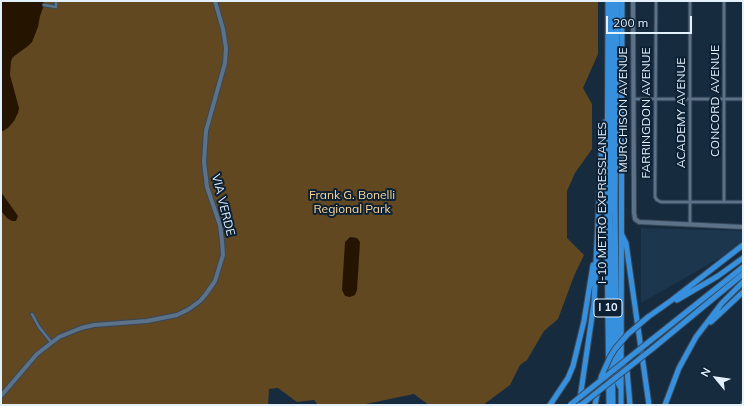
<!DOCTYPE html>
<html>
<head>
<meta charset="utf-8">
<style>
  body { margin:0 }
  #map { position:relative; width:744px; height:406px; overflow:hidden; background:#172b3e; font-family:Mulish,sans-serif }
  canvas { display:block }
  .frame { position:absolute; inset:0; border:2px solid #e3f0fd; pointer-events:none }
  .north { position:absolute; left:696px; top:358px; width:40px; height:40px; -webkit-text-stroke:3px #0d2134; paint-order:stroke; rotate:299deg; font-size:11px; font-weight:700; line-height:16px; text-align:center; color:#e3f0fd }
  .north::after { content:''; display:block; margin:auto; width:14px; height:18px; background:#e3f0fd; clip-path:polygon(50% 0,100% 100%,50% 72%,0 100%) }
  .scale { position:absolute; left:606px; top:16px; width:86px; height:18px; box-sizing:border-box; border:2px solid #e3f0fd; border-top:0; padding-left:5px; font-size:12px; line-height:14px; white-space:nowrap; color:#e3f0fd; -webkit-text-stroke:3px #0d2134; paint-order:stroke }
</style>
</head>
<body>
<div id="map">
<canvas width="744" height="406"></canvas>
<div class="frame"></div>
<div class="north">N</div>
<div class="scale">200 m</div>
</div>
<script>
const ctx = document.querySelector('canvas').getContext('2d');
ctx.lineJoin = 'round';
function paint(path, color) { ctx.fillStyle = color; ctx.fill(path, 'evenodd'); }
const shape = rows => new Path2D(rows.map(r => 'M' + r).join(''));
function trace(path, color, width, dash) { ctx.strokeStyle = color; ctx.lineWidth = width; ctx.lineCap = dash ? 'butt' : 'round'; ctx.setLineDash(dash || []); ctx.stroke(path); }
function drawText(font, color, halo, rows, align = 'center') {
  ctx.font = font + ' Mulish,sans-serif'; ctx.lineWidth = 4; ctx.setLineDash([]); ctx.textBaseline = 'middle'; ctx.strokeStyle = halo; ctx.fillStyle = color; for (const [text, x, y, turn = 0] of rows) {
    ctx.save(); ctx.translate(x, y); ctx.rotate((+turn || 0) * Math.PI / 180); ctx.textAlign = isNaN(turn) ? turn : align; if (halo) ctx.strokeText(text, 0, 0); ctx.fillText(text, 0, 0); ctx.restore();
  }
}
paint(shape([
  [641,228,743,231,743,243,732,251,641,303]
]), '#1c364e');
paint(shape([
  [1,1,598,1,598,54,583,88,592,104,592,149,575,173,567,191,567,238,584,255,574,276,558,319,544,331,527,360,520,365,510,385,483,405,429,405,414,394,361,405,318,405,314,400,297,402,278,388,269,389,268,405,1,405]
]), '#614821');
paint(shape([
  [1,1,43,1,44,5,40,16,38,27,32,42,28,46,13,57,11,61,10,75,19,108,18,113,14,121,8,128,1,132],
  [1,192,18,216,16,221,12,221,7,218,1,211],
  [350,237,357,238,360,242,357,290,355,295,350,297,345,296,342,290,345,242]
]), '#251500');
const street = shape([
  [656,1,655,197,657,200,661,202,743,202],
  [44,5,56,7,56,1],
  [634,99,743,99],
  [724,202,724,1],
  [690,224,690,1],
  [32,314,39,327,51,342],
  [742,405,743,402]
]);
const secondary = shape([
  [633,1,634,213,635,219,639,222,743,227],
  [1,396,37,354,59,337,81,328,94,325,147,321,177,315,189,309,200,301,206,294,215,281,223,255,222,241,220,225,207,187,204,162,206,131,225,63,226,48,223,29,215,1]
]);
const highway = shape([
  [608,1,607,237,609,405],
  [613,1,610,216,613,405],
  [617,1,615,203,617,381,620,387],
  [622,235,626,243,649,405],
  [677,300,718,276,743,258],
  [648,317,672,300,743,245],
  [711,322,743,292],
  [650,341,743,267],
  [652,349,743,274],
  [625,367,627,370,630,405],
  [550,405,568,378,573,366,584,321,593,265],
  [579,405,594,303,602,137,605,122],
  [595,405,600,380],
  [621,405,622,1],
  [665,405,679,368,696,337,722,303,743,282]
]);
trace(street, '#384859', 4.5);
trace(secondary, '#384859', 6);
trace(highway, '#384859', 7);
trace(street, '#5b7288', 2.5);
trace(secondary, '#5b7288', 4);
trace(highway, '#3690dd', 5);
const highwayBridge = shape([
  [601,377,610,357,615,349,628,334,648,317],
  [570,405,650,341],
  [581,405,652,349]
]);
trace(highwayBridge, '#384859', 7, []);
trace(highwayBridge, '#3690dd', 5);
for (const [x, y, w] of [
  [608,308,28]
]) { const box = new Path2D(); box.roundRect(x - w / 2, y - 9, w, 18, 3); ctx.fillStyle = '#0d2134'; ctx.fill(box); trace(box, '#e3f0fd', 1); }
drawText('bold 11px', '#e3f0fd', null, [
  ["I 10",608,308]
]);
drawText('12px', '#e3f0fd', '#0d2134', [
  ["CONCORD AVENUE",715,101,-90],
  ["MURCHISON AVENUE",623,110,-90],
  ["FARRINGDON AVENUE",646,113,-90],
  ["ACADEMY AVENUE",681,113,-90],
  ["I-10 METRO EXPRESSLANES",602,203,-90],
  ["VIA VERDE",223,205,76]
]);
drawText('12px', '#fed699', '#0d2134', [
  ["Frank G. Bonelli",352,195],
  ["Regional Park",352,209]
]);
</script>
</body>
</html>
